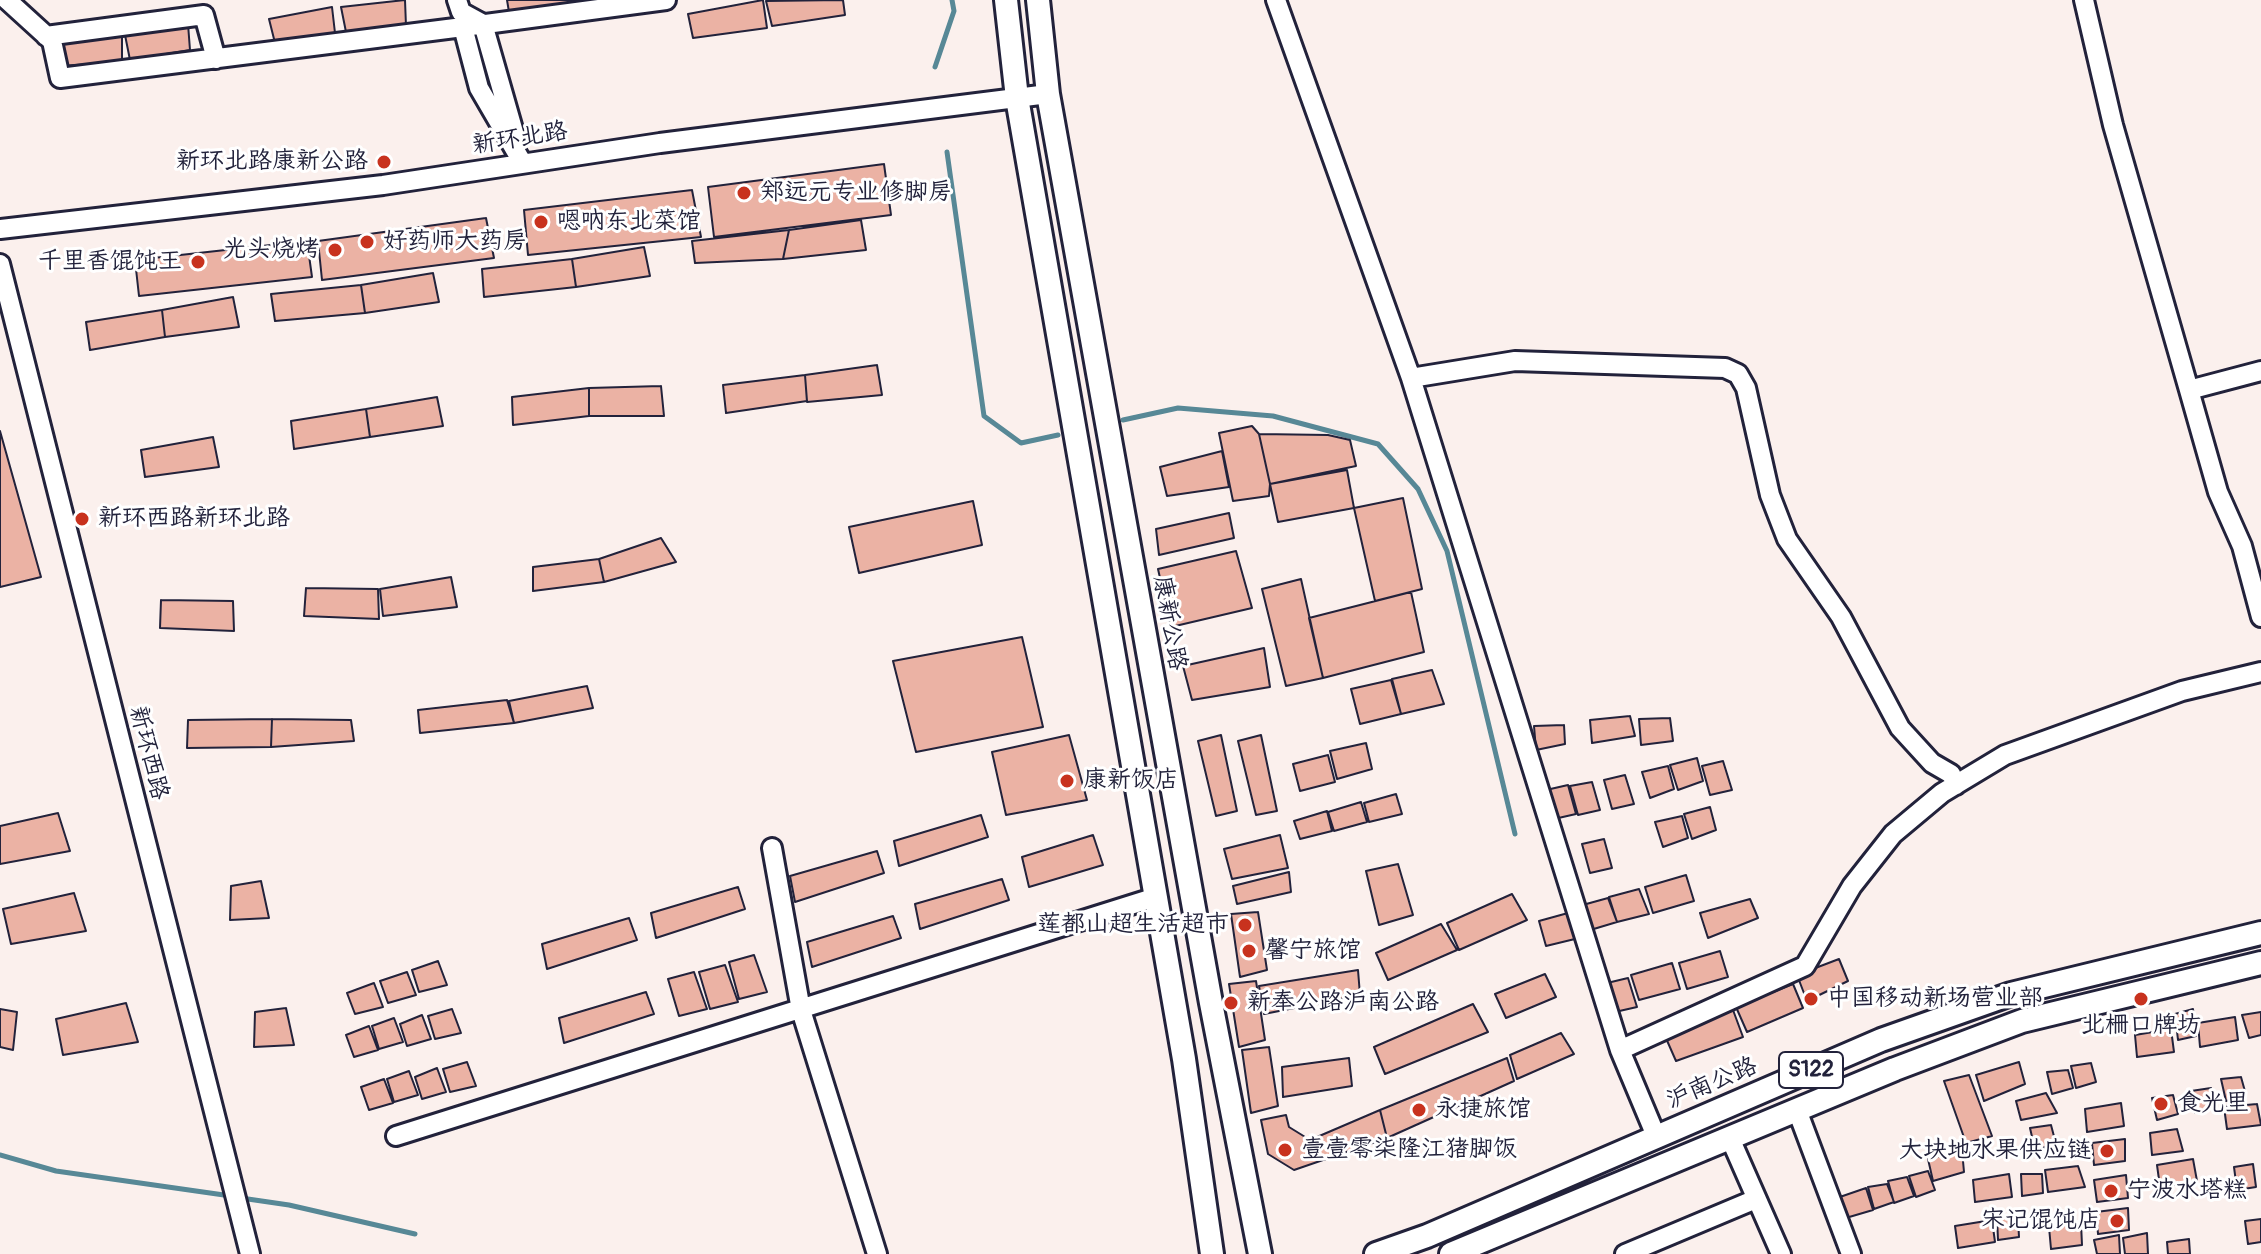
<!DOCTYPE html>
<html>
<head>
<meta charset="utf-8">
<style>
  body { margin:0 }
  canvas { display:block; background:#fbf0ed }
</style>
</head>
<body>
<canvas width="2261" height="1254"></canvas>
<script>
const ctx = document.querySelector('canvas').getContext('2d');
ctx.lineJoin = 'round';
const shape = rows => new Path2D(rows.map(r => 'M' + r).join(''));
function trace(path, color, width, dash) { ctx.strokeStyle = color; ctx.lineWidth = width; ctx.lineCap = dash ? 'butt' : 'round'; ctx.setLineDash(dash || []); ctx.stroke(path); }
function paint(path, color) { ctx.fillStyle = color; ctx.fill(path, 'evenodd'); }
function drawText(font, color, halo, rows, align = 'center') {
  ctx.font = font + ' Pangolin,"LXGW WenKai TC",sans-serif'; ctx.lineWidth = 6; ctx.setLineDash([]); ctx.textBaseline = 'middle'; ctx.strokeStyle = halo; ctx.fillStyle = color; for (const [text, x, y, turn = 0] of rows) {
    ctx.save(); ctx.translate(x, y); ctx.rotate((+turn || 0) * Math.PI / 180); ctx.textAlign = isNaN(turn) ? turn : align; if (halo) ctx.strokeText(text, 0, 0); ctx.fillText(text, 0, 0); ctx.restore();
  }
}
trace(shape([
  [935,67,954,11,952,0],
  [947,152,984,416,1021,443,1058,435],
  [1123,420,1178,408,1273,416,1378,444,1418,489,1447,551,1515,834],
  [0,1155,56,1171,231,1196],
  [241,1198,289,1205,415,1234]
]), '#578896', 5);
const building = shape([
  [405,0,406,26,346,32,341,7,405,0],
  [507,0,588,0,589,4,509,12,507,0],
  [763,0,767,28,693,38,688,14,763,0],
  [843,0,845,15,772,26,766,1,843,0],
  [332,7,335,33,275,43,269,19,332,7],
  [188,24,190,50,130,60,125,35,188,24],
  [122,35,122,62,61,66,58,41,122,35],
  [884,164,891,215,714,237,708,187,884,164],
  [692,190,701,237,528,255,524,210,692,190],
  [486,218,494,258,322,280,318,241,486,218],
  [861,220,866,250,783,259,789,230,861,220],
  [789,230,783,259,695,263,692,241,789,230],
  [307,241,312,277,139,296,135,260,307,241],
  [644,247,650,276,576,287,572,259,644,247],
  [572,259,576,287,484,297,482,269,572,259],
  [433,273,439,302,365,313,361,285,433,273],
  [361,285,365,313,275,321,271,294,361,285],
  [233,297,239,327,165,337,162,310,233,297],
  [162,310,165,337,90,350,86,322,162,310],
  [877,365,882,395,807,402,805,375,877,365],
  [805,375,807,401,726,413,723,385,805,375],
  [661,386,664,416,589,416,589,388,661,386],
  [589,388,589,416,513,425,512,397,589,388],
  [437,397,443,426,370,437,366,409,437,397],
  [366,409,370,437,294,449,291,421,366,409],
  [1252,426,1259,434,1270,484,1269,496,1233,501,1219,433,1252,426],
  [0,431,41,577,0,587,0,431],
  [1259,434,1328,435,1350,440,1356,466,1270,484,1259,434],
  [213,437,219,467,145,477,141,450,213,437],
  [1222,451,1229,487,1167,496,1160,467,1222,451],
  [1347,470,1354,508,1278,522,1270,484,1347,470],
  [1403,498,1422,589,1375,601,1354,508,1403,498],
  [973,501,982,545,859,573,849,527,973,501],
  [1229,513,1234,538,1159,555,1156,529,1229,513],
  [661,538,676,562,604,582,599,559,661,538],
  [1236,551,1252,608,1171,627,1158,569,1236,551],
  [599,559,604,582,533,591,533,567,599,559],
  [451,577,457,607,383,616,380,589,451,577],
  [1301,579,1323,678,1286,686,1262,589,1301,579],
  [306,588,378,589,379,619,304,616,306,588],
  [1411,592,1424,652,1323,678,1309,618,1411,592],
  [161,600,233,601,234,631,160,628,161,600],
  [1022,637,1043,727,916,752,893,661,1022,637],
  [1264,648,1270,687,1192,700,1183,666,1264,648],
  [1432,670,1444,704,1401,714,1392,679,1432,670],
  [1391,680,1401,714,1360,724,1351,689,1391,680],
  [587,686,593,708,514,723,509,701,587,686],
  [507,700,514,723,420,733,418,710,507,700],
  [1630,716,1635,736,1592,743,1590,720,1630,716],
  [1670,718,1673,741,1641,745,1639,719,1670,718],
  [272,719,271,747,187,748,188,720,272,719],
  [272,719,351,720,354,741,271,747,272,719],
  [1564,725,1565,744,1536,750,1534,726,1564,725],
  [1069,735,1087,800,1006,815,992,752,1069,735],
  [1221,735,1237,811,1216,816,1198,741,1221,735],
  [1261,735,1277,811,1256,815,1238,741,1261,735],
  [1366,743,1372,769,1337,779,1330,751,1366,743],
  [1328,755,1335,782,1300,791,1293,764,1328,755],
  [1697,758,1703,781,1678,790,1670,765,1697,758],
  [1723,761,1732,790,1710,795,1702,766,1723,761],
  [1668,766,1674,789,1650,798,1642,772,1668,766],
  [1625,775,1634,804,1612,809,1604,780,1625,775],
  [1592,782,1600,810,1578,815,1570,786,1592,782],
  [1568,785,1576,814,1554,819,1546,790,1568,785],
  [1396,794,1402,814,1369,822,1364,803,1396,794],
  [1361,802,1367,822,1334,831,1328,812,1361,802],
  [1710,807,1716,830,1692,839,1684,814,1710,807],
  [1327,811,1332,831,1300,839,1294,821,1327,811],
  [58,813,70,851,0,864,0,826,58,813],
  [981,815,988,837,899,866,894,841,981,815],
  [1682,816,1688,838,1663,847,1655,822,1682,816],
  [1093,835,1103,865,1029,887,1022,857,1093,835],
  [1280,835,1288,868,1232,879,1224,849,1280,835],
  [1604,839,1612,868,1590,873,1582,844,1604,839],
  [877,851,884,873,795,902,790,876,877,851],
  [1398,864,1413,915,1379,925,1366,871,1398,864],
  [1289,872,1291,892,1237,904,1233,886,1289,872],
  [1686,875,1694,901,1653,913,1645,887,1686,875],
  [1002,879,1009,900,920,929,915,904,1002,879],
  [261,881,269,918,230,920,231,886,261,881],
  [738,887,745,909,656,938,651,913,738,887],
  [1639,889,1649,914,1617,922,1609,897,1639,889],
  [74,893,86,931,11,944,3,909,74,893],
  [1512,894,1527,920,1459,950,1447,923,1512,894],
  [1608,898,1617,922,1587,931,1579,906,1608,898],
  [1750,899,1758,918,1708,938,1700,913,1750,899],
  [1258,912,1267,970,1240,977,1231,914,1258,912],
  [1568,913,1579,938,1546,946,1539,921,1568,913],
  [893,916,901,938,812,967,807,942,893,916],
  [629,918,637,940,547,969,542,944,629,918],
  [1441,924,1457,950,1388,980,1376,953,1441,924],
  [1720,951,1728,977,1687,989,1679,963,1720,951],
  [754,955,767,992,739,999,729,962,754,955],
  [1839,959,1848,981,1807,1001,1797,975,1839,959],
  [438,961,447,985,419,992,412,970,438,961],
  [1672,963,1680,989,1639,1000,1631,975,1672,963],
  [725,965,738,1002,710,1009,699,972,725,965],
  [1358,970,1360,995,1264,1014,1259,986,1358,970],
  [407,972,416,995,388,1003,380,981,407,972],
  [694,972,707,1009,679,1016,668,979,694,972],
  [1545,974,1556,997,1506,1018,1495,994,1545,974],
  [1628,978,1637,1007,1615,1012,1607,983,1628,978],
  [1256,981,1265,1040,1239,1047,1229,984,1256,981],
  [374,983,383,1007,355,1014,347,993,374,983],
  [1793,984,1803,1008,1747,1032,1736,1007,1793,984],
  [646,992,654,1014,564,1043,559,1018,646,992],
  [126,1003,138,1042,63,1055,56,1019,126,1003],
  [1473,1004,1488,1032,1385,1074,1374,1047,1473,1004],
  [286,1008,294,1045,254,1047,255,1012,286,1008],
  [0,1009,17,1012,13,1050,0,1047,0,1009],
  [452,1009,461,1033,435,1039,428,1016,452,1009],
  [2193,1009,2196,1036,2178,1040,2175,1014,2193,1009],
  [1733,1010,1743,1037,1676,1061,1665,1036,1733,1010],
  [2261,1012,2261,1035,2249,1038,2242,1015,2261,1012],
  [422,1015,431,1039,407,1046,400,1024,422,1015],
  [2235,1017,2238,1040,2200,1047,2198,1023,2235,1017],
  [394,1018,403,1042,379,1049,372,1026,394,1018],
  [369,1026,378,1050,354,1057,346,1035,369,1026],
  [2171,1029,2174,1052,2137,1057,2135,1035,2171,1029],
  [1561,1033,1574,1054,1517,1079,1510,1055,1561,1033],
  [1269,1047,1278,1106,1251,1113,1242,1050,1269,1047],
  [1349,1058,1352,1086,1283,1097,1282,1067,1349,1058],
  [1507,1058,1514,1081,1387,1138,1380,1110,1507,1058],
  [467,1062,476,1086,450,1092,443,1069,467,1062],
  [2019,1062,2025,1084,1984,1101,1976,1075,2019,1062],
  [2091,1063,2096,1082,2076,1088,2071,1066,2091,1063],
  [437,1068,446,1092,422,1099,415,1077,437,1068],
  [2068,1070,2073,1088,2052,1094,2047,1072,2068,1070],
  [409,1071,418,1095,394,1102,387,1079,409,1071],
  [1969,1075,1992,1136,1966,1143,1944,1081,1969,1075],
  [2241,1077,2246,1095,2226,1101,2221,1079,2241,1077],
  [384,1079,393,1103,369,1110,361,1087,384,1079],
  [2211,1088,2216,1107,2195,1113,2191,1091,2211,1088],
  [2046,1093,2057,1113,2021,1120,2016,1101,2046,1093],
  [2173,1095,2178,1114,2157,1120,2152,1098,2173,1095],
  [2121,1103,2124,1126,2087,1132,2085,1109,2121,1103],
  [2257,1104,2261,1125,2227,1129,2224,1107,2257,1104],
  [1380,1110,1387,1138,1294,1170,1268,1154,1261,1120,1286,1115,1289,1127,1310,1140,1380,1110],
  [2051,1125,2056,1144,2035,1150,2030,1128,2051,1125],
  [2177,1129,2183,1151,2152,1155,2150,1133,2177,1129],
  [2125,1139,2125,1161,2094,1165,2092,1143,2125,1139],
  [1962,1150,1964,1172,1933,1181,1928,1159,1962,1150],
  [2193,1159,2197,1181,2160,1187,2157,1165,2193,1159],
  [2253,1164,2256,1187,2237,1190,2234,1167,2253,1164],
  [2078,1166,2085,1187,2048,1192,2045,1170,2078,1166],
  [1928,1171,1935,1190,1916,1197,1909,1176,1928,1171],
  [2009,1174,2012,1197,1975,1202,1973,1180,2009,1174],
  [2021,1174,2042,1174,2043,1193,2022,1196,2021,1174],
  [2126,1175,2128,1198,2097,1202,2094,1180,2126,1175],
  [1907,1177,1914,1196,1894,1203,1888,1181,1907,1177],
  [1887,1184,1894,1202,1874,1209,1868,1187,1887,1184],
  [1866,1188,1873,1210,1839,1220,1834,1199,1866,1188],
  [2128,1208,2129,1230,2098,1234,2096,1212,2128,1208],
  [1997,1217,2018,1218,2019,1237,1998,1240,1997,1217],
  [2261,1219,2261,1242,2248,1244,2245,1221,2261,1219],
  [1992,1220,1995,1242,1958,1248,1955,1226,1992,1220],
  [2081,1223,2082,1245,2051,1249,2049,1227,2081,1223],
  [2147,1233,2148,1254,2125,1254,2123,1238,2147,1233],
  [2119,1235,2120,1254,2097,1254,2094,1240,2119,1235],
  [2189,1239,2190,1254,2168,1254,2167,1242,2189,1239]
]);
paint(building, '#ebb2a4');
trace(building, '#22223b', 2);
const minor = shape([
  [7,0,52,41,60,78,463,27,479,88,522,162],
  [457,0,461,12,483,24,515,136],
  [1276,0,1411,378,1620,1050,1656,1136],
  [2084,0,2113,125,2189,390,2218,492,2242,546,2261,617],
  [463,27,666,0],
  [46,36,204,15,216,59],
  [0,229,383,185,660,143,1048,94],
  [0,264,250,1254],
  [1411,378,1515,361,1725,368,1738,374,1746,388,1770,495,1787,539,1841,617,1900,728,1932,763,1951,774,1956,785],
  [2189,390,2261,371],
  [772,848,801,1010,877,1254],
  [1620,1050,1805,966,1852,886,1893,834,1942,793,2005,755,2182,691,2261,672],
  [1797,1110,1851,1254],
  [396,1136,1156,897],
  [1730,1138,1781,1254],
  [1625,1254,1756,1199]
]);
const major = shape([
  [1006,0,1017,98,1184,1059,1212,1254],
  [1038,0,1048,94,1211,1003,1260,1254],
  [1376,1254,1427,1236,1881,1040,2011,994,2261,933],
  [1451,1254,1895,1069,2022,1021,2261,963]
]);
trace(minor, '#22223b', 24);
trace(major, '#22223b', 28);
trace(minor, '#fff', 18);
trace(major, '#fff', 22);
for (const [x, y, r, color] of [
  [384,162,8,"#c8321e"],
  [744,193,8,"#c8321e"],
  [541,222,8,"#c8321e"],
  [367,242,8,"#c8321e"],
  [335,250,8,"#c8321e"],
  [198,262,8,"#c8321e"],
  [82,519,8,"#c8321e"],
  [1067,781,8,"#c8321e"],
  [1245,925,8,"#c8321e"],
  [1249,951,8,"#c8321e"],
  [1811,999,8,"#c8321e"],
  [2141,999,8,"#c8321e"],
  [1231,1003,8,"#c8321e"],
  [2161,1104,8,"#c8321e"],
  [1419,1110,8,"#c8321e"],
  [1285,1150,8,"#c8321e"],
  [2107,1151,8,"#c8321e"],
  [2111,1191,8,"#c8321e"],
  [2117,1221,8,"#c8321e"]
]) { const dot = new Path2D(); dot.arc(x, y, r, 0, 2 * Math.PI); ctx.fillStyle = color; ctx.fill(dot); trace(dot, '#fff', 3); }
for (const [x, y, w] of [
  [1811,1070,64]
]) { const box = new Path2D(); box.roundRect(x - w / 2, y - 18, w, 36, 6); ctx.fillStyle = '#fff'; ctx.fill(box); trace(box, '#22223b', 2); }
drawText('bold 22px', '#22223b', null, [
  ["S122",1811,1070]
]);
drawText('24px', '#22223b', '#fff', [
  ["新环北路",520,139,-9],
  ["康新公路",1169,623,80],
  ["新环西路",148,753,76],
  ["沪南公路",1712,1084,-23]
]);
drawText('24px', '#22223b', '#fff', [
  ["新环北路康新公路",368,162,"right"],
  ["郑远元专业修脚房",760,193],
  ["嗯呐东北菜馆",557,222],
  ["好药师大药房",383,242],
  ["光头烧烤",319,250,"right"],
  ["千里香馄饨王",182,262,"right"],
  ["新环西路新环北路",98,519],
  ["康新饭店",1083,781],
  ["莲都山超生活超市",1229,925,"right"],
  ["馨宁旅馆",1265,951],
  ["中国移动新场营业部",1827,999],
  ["新奉公路沪南公路",1247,1003],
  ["北栅口牌坊",2141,1026,"center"],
  ["食光里",2177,1104],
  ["永捷旅馆",1435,1110],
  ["壹壹零柒隆江猪脚饭",1301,1150],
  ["大块地水果供应链",2091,1151,"right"],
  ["宁波水塔糕",2127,1191],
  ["宋记馄饨店",2101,1221,"right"]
], 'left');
</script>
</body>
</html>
